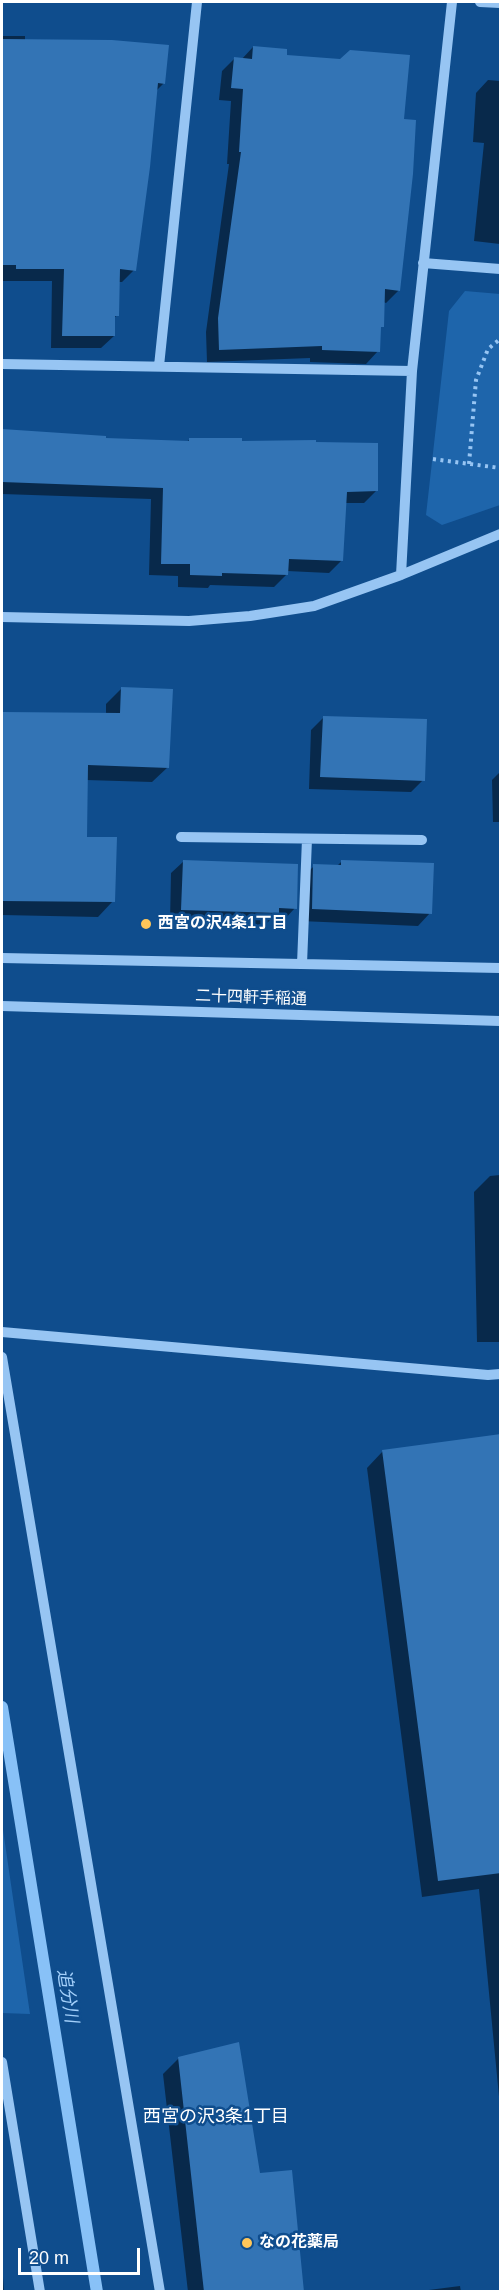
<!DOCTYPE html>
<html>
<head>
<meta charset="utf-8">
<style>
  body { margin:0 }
  #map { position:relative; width:502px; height:2293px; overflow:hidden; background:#0f4d8d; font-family:Helvetica,sans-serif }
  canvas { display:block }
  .frame { position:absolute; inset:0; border:3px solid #fff; pointer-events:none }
  .scale { position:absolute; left:18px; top:2248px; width:122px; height:27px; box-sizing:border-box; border:3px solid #fff; border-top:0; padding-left:8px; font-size:18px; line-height:21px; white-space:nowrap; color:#fff; -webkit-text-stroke:4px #0f4d8d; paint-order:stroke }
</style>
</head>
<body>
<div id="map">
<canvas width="502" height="2293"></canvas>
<div class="frame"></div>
<div class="scale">20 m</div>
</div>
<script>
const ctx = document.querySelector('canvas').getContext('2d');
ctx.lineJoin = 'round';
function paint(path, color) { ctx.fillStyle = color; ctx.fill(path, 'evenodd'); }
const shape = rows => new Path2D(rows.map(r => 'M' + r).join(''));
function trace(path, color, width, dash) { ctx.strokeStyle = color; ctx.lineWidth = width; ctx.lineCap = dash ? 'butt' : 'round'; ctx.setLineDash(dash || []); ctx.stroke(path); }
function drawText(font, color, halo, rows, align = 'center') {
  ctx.font = font + ' Helvetica,"Noto Sans JP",sans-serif'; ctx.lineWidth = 5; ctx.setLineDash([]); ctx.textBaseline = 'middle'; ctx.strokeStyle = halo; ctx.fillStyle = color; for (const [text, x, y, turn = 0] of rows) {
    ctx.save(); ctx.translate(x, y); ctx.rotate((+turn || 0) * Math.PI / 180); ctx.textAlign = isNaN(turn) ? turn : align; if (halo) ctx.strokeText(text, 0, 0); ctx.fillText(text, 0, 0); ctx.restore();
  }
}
paint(shape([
  [465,291,500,294,500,505,442,525,426,515,449,311],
  [2,1823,30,2014,2,2013]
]), '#1e65ab');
paint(shape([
  [2,36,25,36,25,40,164,83,156,91,134,270,122,282,118,282,117,315,114,318,114,336,101,348,51,348,52,281,2,281],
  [253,47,285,56,402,120,399,290,386,303,383,302,378,351,366,364,310,362,310,358,207,362,206,332,229,164,227,164,231,101,219,100,222,71,234,59,241,60],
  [488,80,500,81,500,244,474,241,484,143,473,142,476,93],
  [2,431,104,437,104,439,187,442,190,439,241,442,376,491,364,503,344,503,341,561,329,573,287,571,287,574,274,587,210,585,208,588,178,587,178,576,149,575,151,499,2,494],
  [122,688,168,767,152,782,86,780,86,838,113,901,98,917,2,915,2,713,106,714,106,704],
  [324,717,423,780,411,792,309,789,311,730],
  [500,772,500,822,493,822,492,780],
  [184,861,295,908,283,921,270,920,265,925,170,922,171,873],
  [342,861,430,913,418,926,300,921,302,878,314,866,336,867],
  [500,1175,500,1342,477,1342,474,1192,490,1176],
  [500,1436,500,2107,479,1889,422,1897,367,1468,383,1451],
  [179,2058,303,2292,188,2292,163,2074],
  [2,2277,3,2277,4,2292,2,2292],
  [460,2286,461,2292,413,2292]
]), '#0007');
trace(shape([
  [2,1707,97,2292]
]), '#88c1f7', 12);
paint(shape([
  [2,39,112,40,169,45,165,84,158,83,150,167,136,271,120,269,119,316,115,316,115,336,62,336,64,269,16,269,16,265,2,265],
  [253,46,287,49,287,55,340,59,350,50,410,55,404,119,416,120,413,174,400,291,385,289,384,327,381,327,380,352,322,350,322,346,219,350,218,318,241,152,239,152,243,89,231,88,234,57,252,59],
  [2,429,106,436,106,438,189,441,189,438,242,438,242,441,316,440,316,442,378,443,378,491,347,492,343,561,289,559,288,575,222,573,222,576,190,575,190,564,161,564,163,488,2,482],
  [121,687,173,689,169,768,88,765,87,837,117,837,115,902,2,901,2,712,120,713],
  [323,716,427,719,425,781,320,777],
  [183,860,298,864,297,909,279,908,279,913,181,910],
  [341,860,434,863,432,914,312,909,313,864,341,865],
  [501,1434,501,1873,438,1881,382,1450],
  [239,2042,260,2173,292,2170,304,2292,204,2292,178,2057]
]), '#3374b5');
trace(shape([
  [433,459,500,468],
  [469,464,476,380,488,349,500,339]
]), '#97c5f3', 4, [3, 4.5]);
trace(shape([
  [480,2,500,3],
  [423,263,500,269],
  [2,364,412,371],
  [159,366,197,2],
  [401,575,412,371,452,2],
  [2,617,189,621,250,616,314,606,401,575,500,534],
  [181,837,422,840],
  [2,958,500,968],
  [302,964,307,839],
  [2,1006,500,1021],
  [2,1332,488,1375,500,1374],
  [2,1357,160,2292],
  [2,2062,40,2292]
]), '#97c5f3', 10);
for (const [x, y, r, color] of [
  [146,924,6,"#ffc659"],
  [247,2243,6,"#ffc659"]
]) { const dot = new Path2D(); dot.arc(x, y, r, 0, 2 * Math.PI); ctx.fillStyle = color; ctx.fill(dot); trace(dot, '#0f4d8d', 2); }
drawText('bold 16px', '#fff', '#0f4d8d', [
  ["西宮の沢4条1丁目",158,924],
  ["なの花薬局",259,2243]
], 'left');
drawText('16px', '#fff', '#0f4d8d', [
  ["二十四軒手稲通",251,998,2]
]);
drawText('italic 18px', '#a3cffa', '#0f4d8d', [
  ["追分川",67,1996,81]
]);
drawText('18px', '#fff', '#0f4d8d', [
  ["西宮の沢3条1丁目",216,2117]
]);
</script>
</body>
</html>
